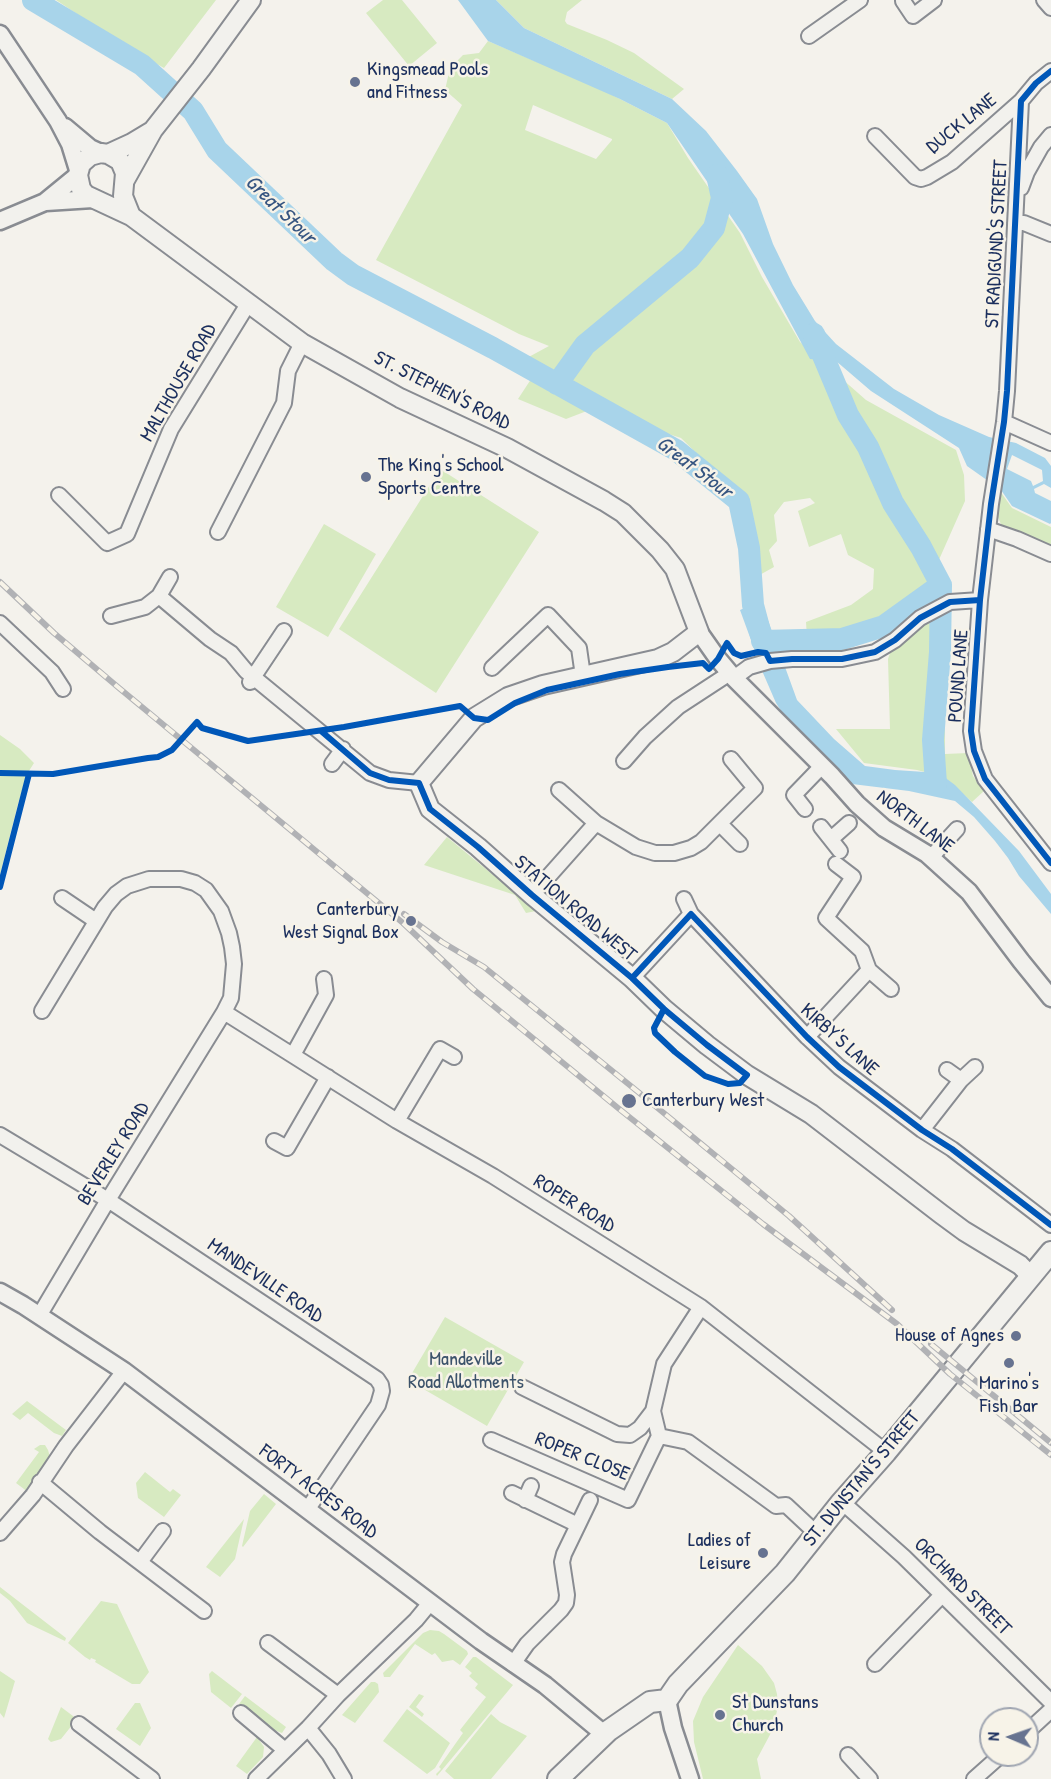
<!DOCTYPE html>
<html>
<head>
<meta charset="utf-8">
<style>
  body { margin:0 }
  #map { position:relative; width:1051px; height:1779px; overflow:hidden; background:#f4f2ec; font-family:"Patrick Hand",sans-serif }
  canvas { display:block }
  .north { position:absolute; left:979px; top:1707px; width:60px; height:60px; box-sizing:border-box; background:#f7f3e8; border:2px solid #9fa5b1; border-radius:50%; rotate:272deg; font-size:16px; font-weight:700; line-height:24px; text-align:center; color:#1b2f5e }
  .north::after { content:''; display:block; margin:auto; width:21px; height:27px; background:#677390; clip-path:polygon(50% 0,100% 100%,50% 72%,0 100%) }
</style>
</head>
<body>
<div id="map">
<canvas width="1051" height="1779"></canvas>
<div class="north">N</div>
</div>
<script>
const ctx = document.querySelector('canvas').getContext('2d');
ctx.lineJoin = 'round';
function paint(path, color) { ctx.fillStyle = color; ctx.fill(path, 'evenodd'); }
const shape = rows => new Path2D(rows.map(r => 'M' + r).join(''));
function trace(path, color, width, dash) { ctx.strokeStyle = color; ctx.lineWidth = width; ctx.lineCap = dash ? 'butt' : 'round'; ctx.setLineDash(dash || []); ctx.stroke(path); }
function drawText(font, color, halo, rows, align = 'center') {
  ctx.font = font + ' "Patrick Hand",sans-serif'; ctx.lineWidth = 5; ctx.setLineDash([]); ctx.textBaseline = 'middle'; ctx.strokeStyle = halo; ctx.fillStyle = color; for (const [text, x, y, turn = 0] of rows) {
    ctx.save(); ctx.translate(x, y); ctx.rotate((+turn || 0) * Math.PI / 180); ctx.textAlign = isNaN(turn) ? turn : align; if (halo) ctx.strokeText(text, 0, 0); ctx.fillText(text, 0, 0); ctx.restore();
  }
}
paint(shape([
  [56,0,216,0,164,68,125,46],
  [383,0,402,0,437,43,409,66,366,13],
  [496,0,582,0,567,12,565,21,567,24,607,40,634,53,684,89,672,99,524,28],
  [488,41,537,62,575,76,667,123,688,158,740,233,762,277,800,342,866,400,956,450,964,475,965,501,926,589,896,614,872,626,841,636,807,637,806,622,851,605,873,589,874,569,848,555,841,534,809,547,798,511,815,503,810,498,784,502,774,515,777,541,769,550,774,567,756,577,753,537,742,498,681,438,628,421,605,404,566,419,518,399,539,367,525,359,549,346,519,334,376,260,462,105,445,90,450,68,463,55,479,53],
  [533,105,612,139,612,140,596,159,525,130],
  [440,469,539,532,436,693,339,629],
  [1000,491,1012,508,1051,527,1051,549,1003,529,995,510,996,497],
  [324,524,376,554,328,637,276,607],
  [945,605,945,754,968,753,973,776,984,791,972,802,944,777,917,770,864,763,836,729,890,729,888,659,892,647],
  [0,735,20,749,34,763,27,774,18,804,0,875],
  [447,837,520,897,536,911,526,913,515,895,424,865],
  [445,1317,524,1362,487,1426,408,1380],
  [27,1401,66,1430,62,1436,54,1433,28,1413,20,1420,12,1414],
  [40,1445,45,1445,48,1450,50,1457,49,1464,28,1492,16,1483,39,1452,34,1449],
  [145,1472,170,1492,173,1489,181,1495,164,1517,138,1498,136,1483],
  [264,1494,276,1504,243,1547,242,1546,250,1511],
  [244,1519,235,1559,220,1577,206,1567],
  [0,1587,66,1638,65,1641,27,1623,10,1601,0,1593],
  [101,1601,117,1604,149,1672,140,1684,132,1684,95,1662,96,1660,91,1658,90,1660,85,1657,68,1643],
  [430,1630,439,1631,444,1634,467,1651,468,1654,460,1665,453,1660,442,1662,435,1653,432,1655,415,1644,390,1677,384,1677,383,1673,423,1633],
  [738,1645,762,1666,774,1683,777,1694,778,1706,773,1729,757,1759,761,1779,703,1779,694,1742,693,1721,703,1697],
  [473,1657,476,1657,513,1685,437,1776,436,1774,441,1769,439,1767,463,1733,460,1730,486,1697,475,1688,478,1684,469,1676,472,1673,465,1667],
  [0,1671,15,1681,4,1718,0,1713],
  [212,1671,242,1694,231,1708,211,1692,209,1674],
  [371,1682,375,1682,378,1684,379,1692,355,1723,342,1715],
  [419,1694,424,1696,416,1707,424,1714,422,1717,409,1707],
  [245,1696,286,1727,282,1733,274,1730,239,1704],
  [135,1703,140,1703,151,1728,140,1746,116,1729],
  [61,1707,77,1719,61,1739,51,1742,48,1739],
  [407,1709,450,1743,435,1768,427,1774,383,1741],
  [491,1714,500,1722,527,1736,491,1779,454,1779,445,1771],
  [257,1737,264,1747,263,1757,247,1774,236,1766]
]), '#d7eac1');
paint(shape([
  [458,0,496,0,524,28,672,99,706,131,737,171,757,199,773,244,793,285,815,321,836,344,894,389,939,415,989,437,1016,443,1045,458,1051,466,1051,488,1044,484,1034,489,1035,493,1051,501,1051,523,1050,524,1012,506,1001,490,967,466,959,448,871,391,836,361,810,359,743,234,667,123,620,99,488,41],
  [1012,455,1042,470,1043,481,1033,486,1031,481,1007,469],
  [761,601,797,700,834,739,865,766,895,770,925,772,943,776,955,785,1019,851,1051,894,1051,914,1019,876,1008,858,995,841,974,817,955,801,909,791,852,784,787,720,776,703,763,673,740,610]
]), '#a8d4ea');
trace(shape([
  [33,0,142,65,193,111,217,150,334,261,353,275,493,348,676,450,739,501,749,548,753,605,761,635],
  [814,334,848,415,868,447,893,503,921,547,941,585,940,652,933,740,936,784],
  [557,384,585,345,690,258,714,228,722,198,717,175],
  [762,641,842,639,884,626,941,585]
]), '#a8d4ea', 22);
const minor = shape([
  [1044,0,1051,8],
  [903,1,913,16,934,0],
  [809,36,860,0],
  [1051,71,1036,83,1021,101,1007,391,1004,422,991,504,980,600,971,731,974,751,985,779,1051,863],
  [875,136,915,177,921,179,927,177,952,162,1021,101],
  [1021,188,1027,172,1041,147,1051,135],
  [1015,223,1024,223,1051,234],
  [1004,422,1051,443],
  [59,495,107,543,127,534,171,429,248,304],
  [988,529,1017,539,1051,554],
  [218,532,284,403,288,371,302,343],
  [170,577,159,596,210,639,231,653,246,671,370,773,389,780,419,783],
  [111,616,145,607,159,596],
  [0,623,52,672,63,689],
  [492,668,548,615,579,648,583,676],
  [734,678,749,667,770,661,792,659,842,659,875,652,895,640,920,618,950,602,980,600],
  [250,682,284,631],
  [624,761,645,737,678,707,730,673],
  [332,764,343,749],
  [559,790,596,823,636,847,655,853,674,853,691,848,701,842,755,788,731,759],
  [805,809,794,795,822,766],
  [720,824,740,844],
  [821,827,840,851],
  [831,839,849,823],
  [933,858,935,853,957,829],
  [532,895,596,823],
  [62,898,96,921],
  [684,899,691,914,807,1037,839,1067,922,1130,952,1149,1051,1225],
  [869,970,891,989],
  [632,978,691,914],
  [224,1012,397,1121,493,1176,701,1307,886,1452],
  [807,1037,869,970,862,951,826,918,853,877,836,864],
  [293,1055,326,995,324,979],
  [947,1070,961,1080],
  [397,1121,440,1049,454,1057],
  [922,1130,961,1080,975,1067],
  [0,1135,108,1200,377,1379,381,1385,382,1391,378,1405,307,1510],
  [274,1141,287,1148,328,1077],
  [39,1316,108,1200,224,1012,231,998,234,964,232,947,229,933,221,911,206,890,195,883,181,879,149,879,127,886,116,894,105,907,42,1011],
  [522,1387,617,1434,630,1435,640,1428,653,1411,664,1364,701,1307],
  [659,1436,688,1442,776,1506,786,1505,816,1533],
  [491,1440,628,1500,659,1436,653,1411],
  [40,1482,100,1532,204,1611],
  [512,1493,578,1525,564,1554,562,1562,567,1595,566,1603,561,1610,527,1644,513,1664],
  [525,1500,531,1486],
  [842,1502,904,1557,1051,1702],
  [578,1525,590,1500],
  [0,1533,33,1495,66,1446,124,1371],
  [140,1562,163,1531],
  [268,1643,338,1695],
  [875,1664,942,1595],
  [241,1713,285,1750],
  [79,1724,152,1779],
  [308,1728,329,1754,344,1779],
  [1027,1732,1051,1710],
  [848,1755,870,1779],
  [256,1779,308,1728,338,1695,416,1620,430,1603],
  [974,1779,1001,1755]
]);
const tertiary = shape([
  [0,34,58,121,70,144,78,170],
  [65,127,90,148,101,153],
  [46,202,93,199],
  [0,221,45,202,78,175],
  [699,632,718,659,734,678,832,776,857,804,884,828,927,854,969,892,1021,961,1051,998],
  [0,1292,23,1305,124,1371,481,1641,545,1685,604,1734],
  [667,1700,673,1728,690,1779]
]);
const secondary = shape([
  [108,154,132,143,152,131],
  [125,180,153,130,201,69,251,0],
  [131,216,123,196,125,173,120,161,108,154,101,153,90,156,81,164,78,175,81,189,86,195,131,216,302,343,400,398,507,448,604,501,623,513,660,550,675,569,699,632,673,652,658,659,543,685,508,697,474,718,419,783,430,809,478,847,532,895,632,978,664,1009,707,1045,747,1075,811,1114,941,1214,964,1231,1020,1265,1031,1276]
]);
const primary = shape([
  [558,1779,608,1731,650,1702,667,1700,678,1684,785,1573,840,1504,886,1452,1051,1252]
]);
trace(minor, '#898c92', 18);
trace(tertiary, '#898c92', 21);
trace(secondary, '#898c92', 22);
trace(primary, '#898c92', 24);
trace(minor, '#f2f1ed', 14);
trace(tertiary, '#f2f1ed', 16);
trace(secondary, '#f2f1ed', 18);
trace(primary, '#f2f1ed', 20);
const rail = shape([
  [0,582,54,633,119,688,403,923,473,989,618,1108,763,1224,897,1324,950,1374,1051,1455],
  [404,914,442,942,484,967,637,1091,789,1216,892,1310],
  [931,1344,1051,1443]
]);
trace(rail, '#b1b2b5', 6);
trace(rail, '#f7f3e8', 4, [11]);
trace(shape([
  [1051,71,1036,83,1021,101,1007,391,1004,422,991,504,980,600,971,731,974,751,985,779,1051,863],
  [321,731,370,773,389,780,419,783,430,809,478,847,532,895,632,978,664,1009,707,1045,747,1075,740,1083,728,1084,705,1076,675,1052,655,1033,654,1028,664,1009],
  [0,773,53,774,148,758,158,757,172,750,197,722,202,728,248,741,344,727,460,706,474,718,488,720,515,703,547,690,620,674,668,667,703,663,709,669,718,659,727,643,734,653,741,656,758,652,766,653,770,661,792,659,842,659,875,652,895,640,920,618,950,602,980,600],
  [0,887,29,774],
  [632,978,691,914,807,1037,839,1067,922,1130,952,1149,1051,1225]
]), '#0057b8', 6);
for (const [x, y, r, color] of [
  [355,82,6,"#677390"],
  [366,477,6,"#677390"],
  [411,921,6,"#677390"],
  [629,1101,8,"#677390"],
  [1016,1336,6,"#677390"],
  [1009,1363,6,"#677390"],
  [763,1553,6,"#677390"],
  [720,1715,6,"#677390"]
]) { const dot = new Path2D(); dot.arc(x, y, r, 0, 2 * Math.PI); ctx.fillStyle = color; ctx.fill(dot); trace(dot, '#f7f3e8', 2); }
drawText('20px', '#1b2f5e', '#f7f3e8', [
  ["Kingsmead Pools",367,70],
  ["and Fitness",367,93],
  ["The King's School",378,466],
  ["Sports Centre",378,489],
  ["Canterbury",399,910,"right"],
  ["West Signal Box",399,933,"right"],
  ["Canterbury West",642,1101],
  ["House of Agnes",1004,1336,"right"],
  ["Marino's",1009,1384,"center"],
  ["Fish Bar",1009,1407,"center"],
  ["Ladies of",751,1541,"right"],
  ["Leisure",751,1564,"right"],
  ["St Dunstans",732,1703],
  ["Church",732,1726]
], 'left');
drawText('20px', '#1b2f5e', '#f7f3e8', [
  ["DUCK LANE",962,124,-39],
  ["ST RADIGUND'S STREET",997,244,-87],
  ["MALTHOUSE ROAD",179,383,-60],
  ["ST. STEPHEN'S ROAD",442,391,27],
  ["POUND LANE",959,676,-86],
  ["NORTH LANE",915,822,37],
  ["STATION ROAD WEST",575,909,40],
  ["KIRBY'S LANE",839,1040,42],
  ["BEVERLEY ROAD",114,1154,-58],
  ["ROPER ROAD",574,1204,32],
  ["MANDEVILLE ROAD",265,1281,34],
  ["ROPER CLOSE",582,1457,22],
  ["ST. DUNSTAN'S STREET",862,1479,-50],
  ["FORTY ACRES ROAD",318,1492,37],
  ["ORCHARD STREET",962,1587,45]
]);
drawText('20px', '#3c536b', '#f7f3e8', [
  ["Mandeville",466,1360],
  ["Road Allotments",466,1383]
]);
drawText('italic 21px', '#365581', '#f7f3e8', [
  ["Great Stour",280,210,44],
  ["Great Stour",694,468,37]
]);
</script>
</body>
</html>
